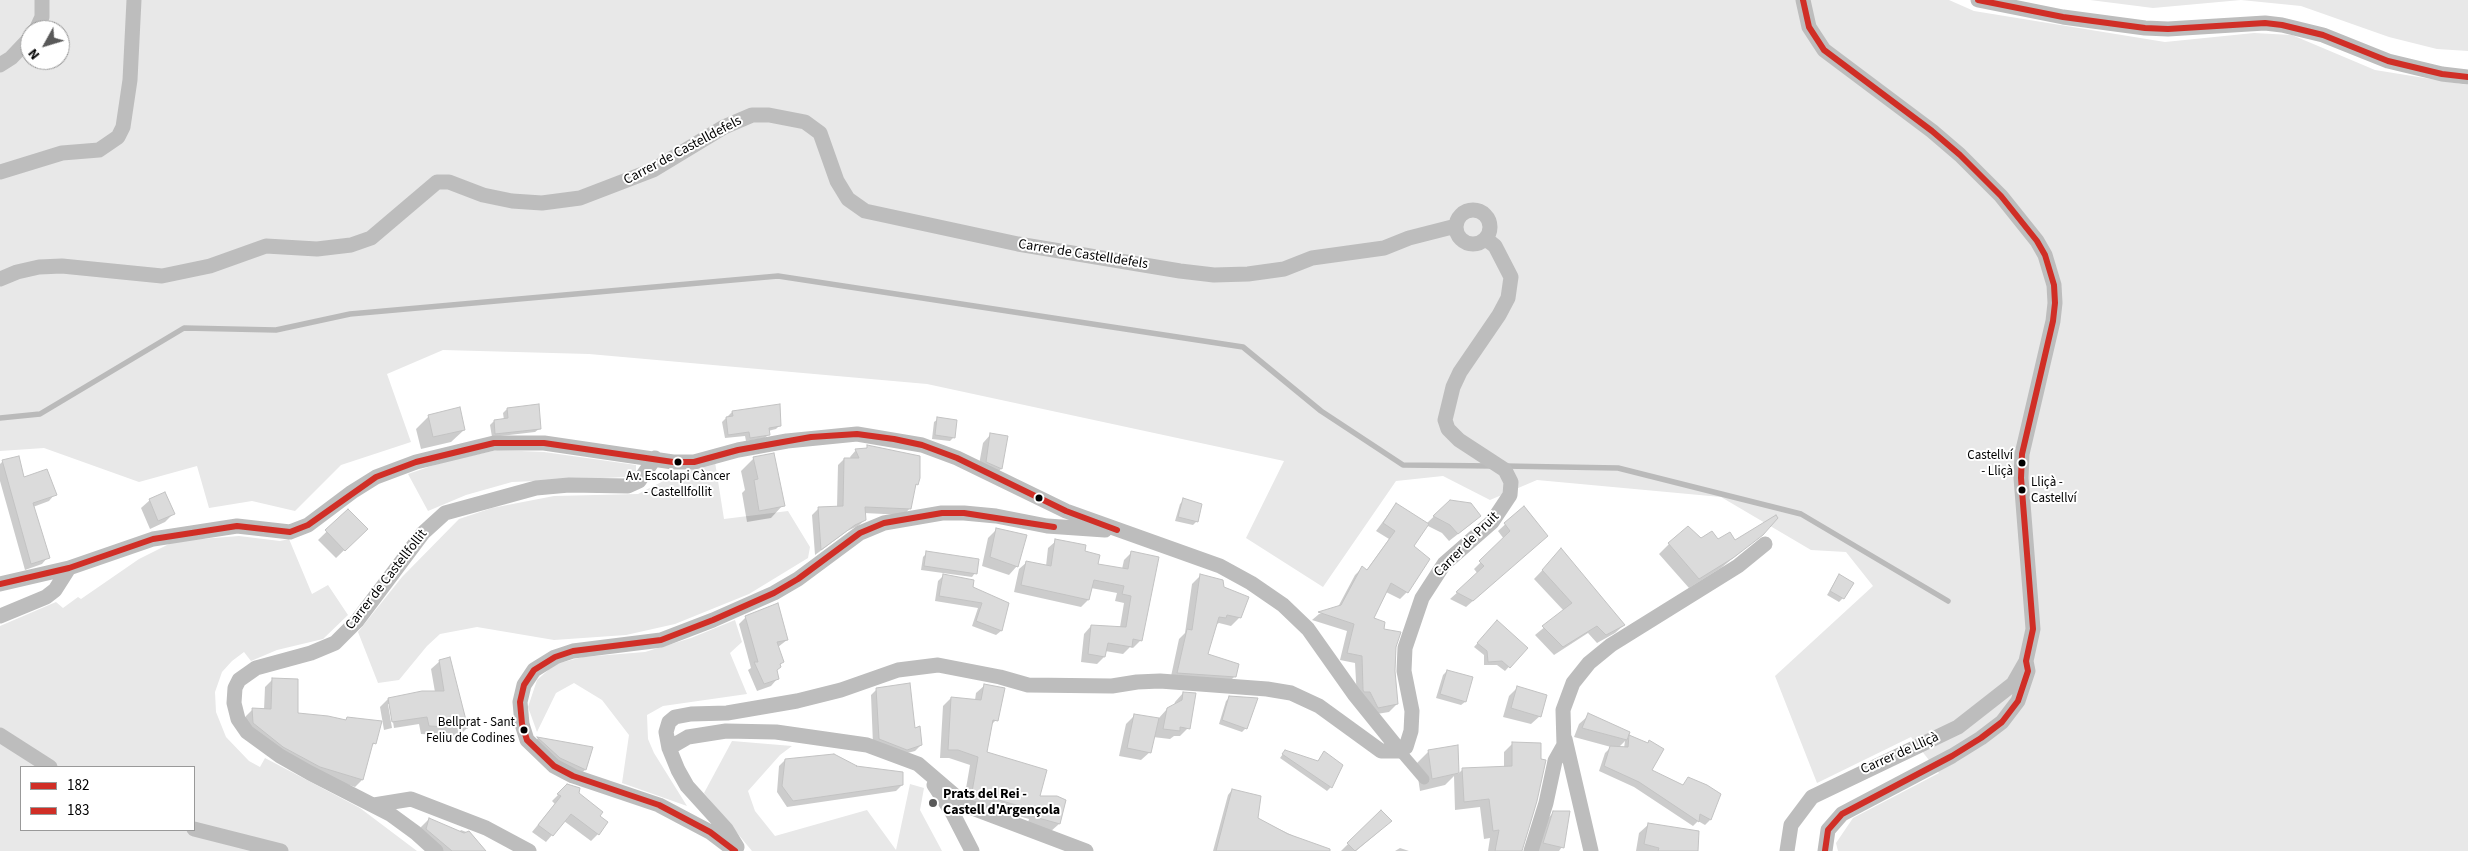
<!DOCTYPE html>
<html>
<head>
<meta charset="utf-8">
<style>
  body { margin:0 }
  #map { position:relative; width:2468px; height:851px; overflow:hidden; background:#fff; font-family:"Source Sans 3",sans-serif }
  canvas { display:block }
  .legend { position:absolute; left:20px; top:766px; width:175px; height:65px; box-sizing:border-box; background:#fff; border:1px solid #999; margin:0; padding:6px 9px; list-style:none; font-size:15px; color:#000 }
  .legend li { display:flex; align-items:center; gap:10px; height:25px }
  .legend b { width:25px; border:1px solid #999 }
  .north { position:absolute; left:20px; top:20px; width:50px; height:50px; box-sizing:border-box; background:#fff; border:1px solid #999; border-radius:50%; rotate:231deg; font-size:14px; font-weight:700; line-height:20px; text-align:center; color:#000 }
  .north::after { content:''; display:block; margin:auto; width:18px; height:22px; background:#595959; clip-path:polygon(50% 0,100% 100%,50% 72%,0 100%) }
</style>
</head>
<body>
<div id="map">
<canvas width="2468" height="851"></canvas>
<ul class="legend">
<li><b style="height:6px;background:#d02e26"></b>182</li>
<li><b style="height:6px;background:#d02e26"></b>183</li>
</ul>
<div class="north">N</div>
</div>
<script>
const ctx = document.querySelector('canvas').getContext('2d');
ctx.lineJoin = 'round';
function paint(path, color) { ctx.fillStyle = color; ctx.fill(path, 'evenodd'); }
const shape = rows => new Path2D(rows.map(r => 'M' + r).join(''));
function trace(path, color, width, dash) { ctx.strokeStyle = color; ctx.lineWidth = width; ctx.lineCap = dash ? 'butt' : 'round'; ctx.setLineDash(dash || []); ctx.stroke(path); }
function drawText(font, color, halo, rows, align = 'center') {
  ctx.font = font + ' "Source Sans 3",sans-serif'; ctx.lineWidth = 4; ctx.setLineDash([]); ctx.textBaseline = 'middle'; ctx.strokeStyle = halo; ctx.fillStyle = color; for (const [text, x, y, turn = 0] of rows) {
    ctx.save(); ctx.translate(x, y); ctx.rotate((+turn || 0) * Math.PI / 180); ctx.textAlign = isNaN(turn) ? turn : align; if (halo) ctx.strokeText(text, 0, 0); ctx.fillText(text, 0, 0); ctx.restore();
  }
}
paint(shape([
  [0,0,1949,0,1974,11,2165,42,2254,33,2292,35,2375,70,2468,85,2468,851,1838,851,1836,843,1853,818,1939,773,1911,737,1817,783,1775,676,1873,586,1846,552,1811,550,1721,497,1537,480,1490,500,1443,476,1396,481,1323,587,1246,538,1284,461,927,384,589,354,443,350,387,374,411,442,341,465,295,511,252,501,209,508,197,466,139,482,44,448,0,451],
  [30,30,60,30,60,60,30,60],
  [2090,0,2468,0,2468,51,2437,49,2389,37,2301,6,2241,0,2153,8],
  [497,450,544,452,636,465,636,474,626,477,512,482,466,495,428,511,408,474,443,462],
  [715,462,724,519,788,511,810,547,808,558,749,594,675,624,626,635,554,640,477,627,440,634,427,646,399,680,378,683,358,632,402,577,459,519,492,508,554,496,638,494,679,473],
  [239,536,280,541,289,539,312,594,328,585,348,615,323,639,277,650,251,661,244,652,232,661,222,672,215,692,216,712,226,737,249,761,260,767,265,758,360,808,417,851,0,851,0,626,56,602,63,608,78,597,81,599,139,559,175,541],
  [21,767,194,767,194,830,21,830],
  [735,620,742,642,730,653,747,694,663,706,647,715,648,739,654,753,687,806,622,783,629,735,602,700,574,683,556,693,537,732,528,707,537,680,555,664,583,657,645,652,691,638],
  [732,741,792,746,780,755,748,791,755,811,775,836,867,810,896,850,910,784,924,788,920,810,942,851,752,851,704,793]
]), '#e8e8e8');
paint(shape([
  [507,409,539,429,535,432,492,437,490,425,494,421,504,420,503,413],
  [732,412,780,425,776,429,768,431,769,434,765,438,746,441,745,436,725,438,722,422],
  [429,416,464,430,451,442,421,449,416,429],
  [938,419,954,437,950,441,932,439,934,422],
  [991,434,1007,437,1001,469,993,477,978,470,983,443],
  [868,447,917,484,914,488,910,508,904,515,864,513,865,520,858,526,847,531,815,555,812,515,818,509,837,507,838,465,844,459,851,459,850,457,856,450,865,449],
  [754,458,783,505,771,518,747,522,742,493,745,490,741,471],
  [3,461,23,479,55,494,49,501,33,507,48,557,42,564,25,570,0,481,0,464],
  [150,500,173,514,165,522,150,529,141,508],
  [1184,500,1197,521,1193,525,1175,521,1180,504],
  [1450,501,1471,524,1449,541,1442,533,1426,525,1412,547,1407,592,1400,599,1386,592,1373,618,1394,647,1393,671,1397,704,1389,712,1371,715,1357,699,1355,663,1340,660,1347,631,1312,620,1319,614,1338,607,1355,575,1362,568,1366,571,1389,539,1376,531,1396,504,1426,524],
  [1523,508,1540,542,1466,607,1450,599,1478,574,1474,569,1504,539,1498,531],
  [348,511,366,529,336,558,318,540],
  [996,530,1017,566,1009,575,982,566,988,538],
  [1762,534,1721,568,1689,588,1659,554,1669,544,1701,539,1735,541],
  [1056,541,1083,552,1097,565,1122,569,1124,560,1132,552,1141,640,1133,648,1130,647,1123,654,1105,651,1104,657,1097,664,1081,662,1084,634,1091,626,1120,627,1124,603,1115,601,1117,593,1091,588,1088,600,1081,607,1014,592,1019,569,1027,562,1046,566,1048,548],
  [927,553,975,573,972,577,921,570,923,557],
  [1553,559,1624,625,1615,633,1597,643,1588,633,1554,655,1535,635,1564,611,1534,579],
  [1839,575,1843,598,1839,602,1827,595],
  [943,576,1007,604,1001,631,996,635,972,626,978,608,935,601,938,581],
  [1200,576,1223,588,1240,617,1231,626,1219,623,1215,625,1207,655,1234,677,1226,685,1170,681,1179,639,1185,633,1192,584],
  [746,617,787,640,778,647,783,661,776,670,778,678,771,686,757,691,748,670,751,668,739,624],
  [1493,626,1526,648,1505,671,1497,665,1484,665,1484,655,1474,647],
  [440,661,467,728,459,736,421,734,419,724,394,728,390,704,388,704,392,728,384,730,380,707,388,699,435,692,431,669],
  [1447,671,1465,702,1461,705,1436,698,1443,675],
  [272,680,296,714,375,743,370,747,362,780,355,787,308,771,246,730,246,716,253,709,264,710,265,687],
  [985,685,996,720,990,726,985,753,1038,797,1065,801,1059,824,1050,832,1027,826,1029,819,964,800,970,765,949,758,940,758,943,706,951,698,975,700,976,693],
  [1517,688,1540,716,1531,724,1503,717,1509,696],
  [877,689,921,745,915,751,900,755,873,745,871,695],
  [1183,693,1188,728,1180,736,1174,736,1170,739,1153,737,1150,752,1141,760,1119,756,1126,724,1134,716,1158,719,1167,709,1174,705,1175,702],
  [1230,697,1246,728,1242,732,1219,724,1226,701],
  [1589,715,1628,733,1626,740,1630,736,1647,744,1649,742,1650,771,1682,786,1688,779,1720,794,1710,820,1705,825,1698,821,1693,826,1634,787,1599,771,1605,753,1611,747,1574,737,1579,724],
  [1625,741,1624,748,1618,748],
  [538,738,591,748,585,770,576,778,530,746],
  [1513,743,1521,851,1488,851,1490,838,1484,839,1480,807,1455,810,1454,776,1445,785,1420,791,1416,764,1429,751,1457,747,1458,774,1463,769,1504,767,1504,752],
  [1285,751,1317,762,1324,753,1341,765,1331,787,1327,791,1280,758],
  [785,760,855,766,902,785,896,791,787,807,777,792,779,766],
  [568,785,599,816,598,834,591,841,564,821,546,842,532,832,555,804,552,801],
  [1232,790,1256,818,1302,840,1297,851,1213,851,1228,795],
  [1381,811,1382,829,1356,851,1341,851],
  [1554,812,1562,847,1559,851,1535,851,1545,821],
  [429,819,459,832,461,830,469,833,484,851,435,851,419,837,421,827],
  [1649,824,1697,851,1636,851,1639,833],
  [1400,848,1409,851,1395,851]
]), '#0003');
trace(shape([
  [0,418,40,414,184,328,276,330,350,314,778,276,1243,347,1321,411,1403,465,1493,466],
  [1504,466,1618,468,1801,514,1948,601]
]), '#bababa', 5.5);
const building = shape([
  [539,404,541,429,495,434,494,420,508,418,507,408,539,404],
  [780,404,781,426,769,428,770,435,750,438,749,432,728,435,726,417,733,416,732,411,780,404],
  [460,407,465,430,433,437,428,415,460,407],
  [937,417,957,420,955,438,935,435,937,417],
  [990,433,1008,436,1002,469,986,462,990,433],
  [867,445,920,456,920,478,918,485,916,484,911,509,865,507,866,520,855,525,821,550,818,507,843,506,844,458,859,458,855,449,867,448,867,445],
  [774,453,785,506,759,511,754,480,758,479,753,457,774,453],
  [19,456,24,477,47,469,57,495,33,503,50,558,31,564,2,460,19,456],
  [165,492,175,514,158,521,149,499,165,492],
  [1183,498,1202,504,1198,522,1178,517,1183,498],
  [1450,500,1471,503,1481,516,1458,534,1450,525,1433,516,1450,500],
  [1396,503,1429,524,1414,546,1430,559,1408,593,1391,583,1374,618,1385,622,1384,629,1401,632,1396,647,1395,671,1398,704,1378,708,1370,692,1364,692,1363,690,1362,656,1347,653,1354,624,1318,612,1341,605,1362,566,1367,570,1395,531,1383,523,1396,503],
  [1524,506,1548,536,1473,601,1456,592,1484,566,1479,561,1510,531,1504,523,1524,506],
  [348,509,368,529,345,551,325,530,348,509],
  [1776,515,1778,518,1763,535,1733,558,1699,579,1668,543,1688,526,1701,538,1712,531,1718,539,1730,532,1735,540,1776,515],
  [996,528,1027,535,1018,567,990,557,996,528],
  [1055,539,1086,545,1085,551,1100,555,1098,564,1128,569,1131,551,1159,557,1142,641,1133,639,1132,647,1108,643,1105,657,1088,654,1091,625,1126,627,1131,596,1122,594,1124,586,1094,580,1089,600,1021,585,1026,561,1051,566,1055,539],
  [1561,548,1605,601,1625,625,1606,635,1597,626,1563,647,1542,626,1572,603,1542,570,1561,548],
  [926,551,979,559,977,574,924,566,926,551],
  [943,574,974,580,973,587,1009,603,1002,631,976,621,982,603,939,596,943,574],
  [1200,574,1223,580,1224,587,1249,597,1241,618,1227,615,1226,618,1219,617,1208,654,1239,664,1236,677,1177,673,1187,629,1192,630,1200,574],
  [1839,574,1854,583,1844,599,1830,591,1839,574],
  [778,603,788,640,777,642,784,662,780,664,781,667,777,670,779,679,764,684,754,662,758,662,745,616,778,603],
  [1497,620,1528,648,1510,668,1502,661,1488,662,1487,651,1477,643,1497,620],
  [450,657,468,728,429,726,427,717,392,722,388,698,422,691,444,691,439,660,450,657],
  [1447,670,1473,677,1466,702,1440,694,1447,670],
  [272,678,298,679,298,713,328,716,346,720,347,717,382,721,376,744,373,743,363,780,320,767,283,747,253,723,252,708,271,709,272,678],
  [910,683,915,728,920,726,922,745,907,750,879,739,876,688,910,683],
  [984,684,1005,688,998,721,993,720,987,752,1047,770,1040,796,1057,796,1066,800,1060,824,1035,817,1036,811,972,792,978,757,958,750,948,750,951,697,981,700,984,684],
  [1517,686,1547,695,1541,717,1511,708,1517,686],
  [1183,692,1196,693,1190,729,1180,727,1180,731,1163,729,1167,708,1182,700,1183,692],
  [1229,696,1258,698,1247,729,1222,720,1229,696],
  [1588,713,1630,732,1627,740,1582,728,1588,713],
  [1134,714,1159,718,1151,753,1127,748,1134,714],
  [1629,735,1648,743,1649,740,1664,749,1652,770,1683,785,1688,777,1707,785,1721,794,1711,820,1700,814,1699,822,1639,782,1604,766,1610,746,1628,747,1629,735],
  [537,737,593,747,586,770,560,758,537,737],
  [1512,742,1541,743,1541,759,1546,760,1537,801,1522,851,1495,851,1499,830,1493,831,1489,799,1464,802,1462,768,1512,766,1512,742],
  [1458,745,1459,773,1432,779,1428,750,1458,745],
  [1285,750,1318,761,1324,751,1343,765,1332,788,1282,754,1285,750],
  [834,754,857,766,856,766,903,772,903,785,793,801,782,786,785,759,834,754],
  [567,784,580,788,579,793,603,812,600,816,608,822,599,835,571,814,553,836,538,825,561,796,557,794,567,784],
  [1232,789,1261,796,1258,818,1288,834,1330,849,1330,851,1216,851,1232,789],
  [1381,810,1392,821,1355,851,1347,843,1381,810],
  [1553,811,1570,811,1564,848,1543,843,1553,811],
  [429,818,464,833,469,831,486,851,452,851,426,829,429,818],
  [1648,823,1699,831,1698,851,1658,851,1659,848,1644,844,1648,823]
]);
paint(building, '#dbdbdb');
trace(building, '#c3c3c3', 1);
trace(shape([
  [1400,751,1424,779]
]), '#bdbdbd', 11);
trace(shape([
  [1803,0,1809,27,1824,50,1932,131,1960,155,2001,196,2037,241,2045,255,2054,285,2055,303,2053,321,2022,454,2021,478,2033,629,2026,661,2028,671,2018,701,2002,722,1981,738,1952,756,1842,814,1828,830,1825,851],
  [1978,0,2063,17,2145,28,2168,29,2265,23,2282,25,2323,35,2388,61,2442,74,2468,77],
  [36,30,42,17,42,0],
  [0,65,11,58,30,38],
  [0,172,62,153,99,150,118,137,123,127,130,80,134,0],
  '1456 227a17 17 0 1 1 34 0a17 17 0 1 1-34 0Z',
  [0,279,17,272,39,267,62,266,162,276,210,266,266,246,317,249,351,245,371,238,437,182,449,182,483,195,512,201,542,203,580,198,653,170,724,127,752,115,769,115,805,122,820,133,837,181,848,199,865,211,1018,244,1180,271,1214,275,1248,274,1284,269,1312,258,1384,248,1409,238,1456,226],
  [0,584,69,568,153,539,237,526,290,532,308,525,352,492,376,477,416,462,494,443,544,443,673,462,694,462,738,450,787,441,857,434,922,445,957,458,1066,511,1220,566,1251,583,1283,605,1308,629,1354,694,1400,751],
  [0,616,46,597,55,590,69,568],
  [0,735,50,767],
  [1565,739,1591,851],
  [669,748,688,737,726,731,776,732,867,745,918,764,967,806,1086,851],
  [1400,751,1406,747,1411,731,1412,711,1404,671,1405,648,1422,598,1444,564,1492,522,1510,495,1511,482,1505,470,1459,440,1448,429,1445,420,1453,387,1460,372,1499,315,1508,298,1511,277,1495,246,1486,239],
  [934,785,953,814,972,851],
  [374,805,411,799,486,828,529,851],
  [194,829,281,851],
  [737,847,726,829,687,786,678,770,669,748,666,732,669,722,675,717,691,714,727,713,797,701,841,690,898,670,938,665,1000,677,1028,685,1112,686,1137,682,1160,681,1267,689,1291,693,1319,706,1381,751,1400,751],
  [436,851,416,833,390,814,310,773,280,756,247,732,238,719,234,703,235,688,239,680,256,668,311,653,335,643,357,621,423,533,445,513,536,488,569,485,628,486,639,481,655,458],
  [735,851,710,832,659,805,573,776,554,766,527,740,522,724,520,702,524,685,534,670,555,657,573,651,661,640,713,620,774,593,798,579,860,533,884,523,942,513,964,513,996,516,1047,526,1105,530],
  [1531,851,1546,803,1555,761,1564,745,1563,710,1573,683,1589,663,1611,645,1738,566,1765,544],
  [1787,851,1791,825,1812,797,1958,727,2013,684,2025,663]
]), '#bdbdbd', 15);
trace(shape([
  [1803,0,1809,27,1824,50,1932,131,1960,155,2001,196,2037,241,2045,255,2054,285,2055,303,2053,321,2022,454,2021,478,2033,629,2026,661,2028,671,2018,701,2002,722,1981,738,1952,756,1842,814,1828,830,1825,851],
  [1978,0,2063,17,2145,28,2168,29,2265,23,2282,25,2323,35,2388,61,2442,74,2468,77]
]), '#d02e26', 6);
trace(shape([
  [0,584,69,568,153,539,237,526,290,532,308,525,376,477,416,462,494,443,544,443,673,462,694,462,738,450,811,437,857,434,894,439,922,445,957,458,1066,511,1117,530],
  [735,851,710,832,659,805,573,776,554,766,527,740,522,724,520,702,524,685,534,670,555,657,573,651,661,640,713,620,774,593,798,579,860,533,884,523,942,513,964,513,1054,527]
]), '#d02e26', 6);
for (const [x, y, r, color] of [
  [678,462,4.5,"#000"],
  [2022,463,4.5,"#000"],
  [2022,490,4.5,"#000"],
  [1039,498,4.5,"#000"],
  [524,730,4.5,"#000"],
  [933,803,5,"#595959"]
]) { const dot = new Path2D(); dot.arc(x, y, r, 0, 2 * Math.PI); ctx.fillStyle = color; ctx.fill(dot); trace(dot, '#fff', 2); }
drawText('13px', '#000', '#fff', [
  ["Castellví",2013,456],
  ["- Lliçà",2013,472],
  ["Av. Escolapi Càncer",678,477,"center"],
  ["- Castellfollit",678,493,"center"],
  ["Lliçà -",2031,483,"left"],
  ["Castellví",2031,499,"left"],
  ["Bellprat - Sant",515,723],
  ["Feliu de Codines",515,739]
], 'right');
drawText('14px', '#000', '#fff', [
  ["Carrer de Castelldefels",683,151,-28],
  ["Carrer de Castelldefels",1083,255,9],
  ["Carrer de Pruit",1467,545,-45],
  ["Carrer de Castellfollit",387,580,-52],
  ["Carrer de Lliçà",1900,754,-24]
]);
drawText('bold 14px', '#000', '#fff', [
  ["Prats del Rei -",943,795],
  ["Castell d'Argençola",943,811]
], 'left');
</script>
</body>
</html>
